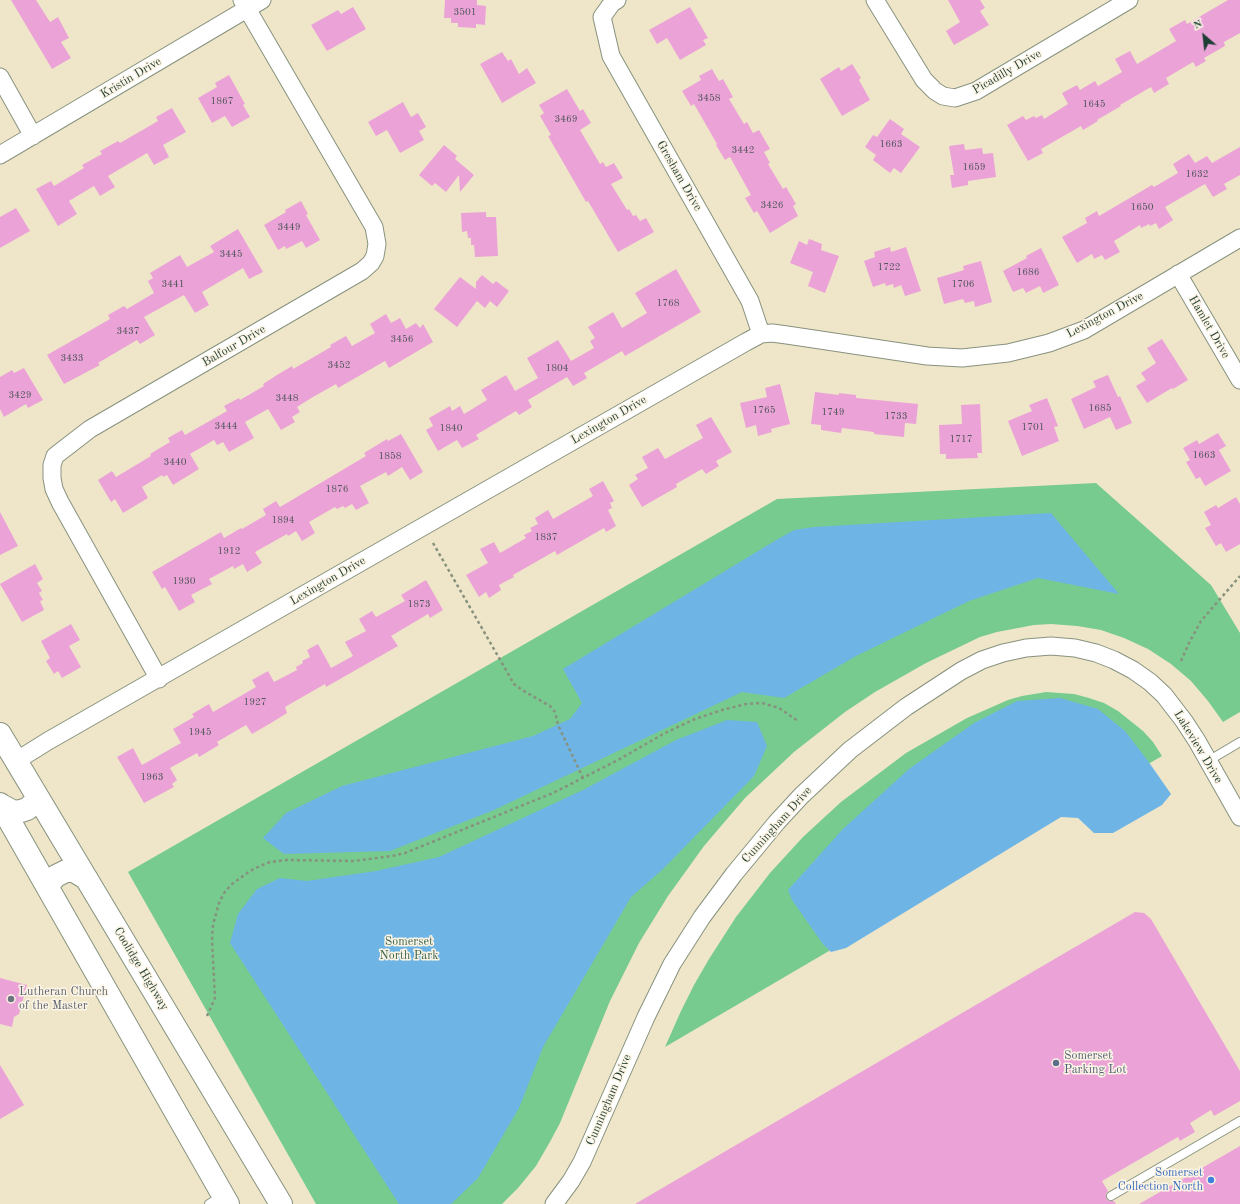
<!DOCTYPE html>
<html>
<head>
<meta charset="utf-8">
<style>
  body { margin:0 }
  #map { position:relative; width:1240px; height:1204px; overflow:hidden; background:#efe6c9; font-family:"Old Standard TT",serif }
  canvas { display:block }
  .north { position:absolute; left:1184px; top:16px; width:40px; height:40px; -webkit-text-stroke:3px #fcf5e5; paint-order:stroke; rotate:332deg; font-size:11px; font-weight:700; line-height:16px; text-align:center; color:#1f3d34 }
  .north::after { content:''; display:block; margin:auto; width:14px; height:18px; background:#1f3d34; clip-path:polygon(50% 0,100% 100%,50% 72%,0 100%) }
</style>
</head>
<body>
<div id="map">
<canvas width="1240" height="1204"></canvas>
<div class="north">N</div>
</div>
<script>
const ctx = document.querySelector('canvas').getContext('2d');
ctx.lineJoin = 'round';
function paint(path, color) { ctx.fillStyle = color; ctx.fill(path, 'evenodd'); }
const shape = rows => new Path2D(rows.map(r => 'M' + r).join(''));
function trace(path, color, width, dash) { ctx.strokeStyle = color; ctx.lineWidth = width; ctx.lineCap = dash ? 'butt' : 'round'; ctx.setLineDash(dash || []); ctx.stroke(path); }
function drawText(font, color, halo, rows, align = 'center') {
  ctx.font = font + ' "Old Standard TT",serif'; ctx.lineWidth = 3; ctx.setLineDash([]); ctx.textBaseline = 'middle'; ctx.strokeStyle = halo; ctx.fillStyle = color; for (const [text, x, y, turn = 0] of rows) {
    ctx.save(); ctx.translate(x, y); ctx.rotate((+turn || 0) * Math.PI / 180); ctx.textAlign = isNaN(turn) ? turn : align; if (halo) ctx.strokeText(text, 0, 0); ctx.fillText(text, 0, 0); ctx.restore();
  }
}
paint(shape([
  [1096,483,1211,585,1240,633,1240,712,1223,722,1208,701,1191,681,1171,664,1148,649,1124,638,1101,630,1077,626,1051,624,1034,625,997,632,980,637,926,663,875,692,845,712,794,752,745,798,704,846,668,896,639,943,610,1001,560,1123,551,1140,536,1166,518,1188,502,1204,316,1204,128,872,777,499],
  [1046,692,1074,694,1089,698,1104,703,1118,711,1143,731,1153,742,1162,756,665,1047,681,1011,694,985,709,959,736,917,770,873,803,837,841,802,906,753,967,718,1008,700,1022,696]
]), '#77cb8f');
paint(shape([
  [1051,513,1119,594,1038,578,969,601,856,656,784,698,742,692,494,810,390,851,284,854,263,838,286,813,342,786,533,736,570,719,582,703,563,669,773,542,794,530,814,527],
  [1060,698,1098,709,1125,731,1148,761,1171,794,1162,805,1113,833,1094,833,1078,818,1061,817,846,948,831,952,823,944,792,900,788,890,843,829,909,769,974,723,1017,701],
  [727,720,757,722,767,746,754,776,663,869,631,897,543,1047,519,1108,478,1178,451,1204,399,1204,230,943,238,914,257,889,280,878,307,881,376,871,439,857,583,790,676,740]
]), '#6eb5e5');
paint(shape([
  [11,0,36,0,50,22,58,17,69,38,61,42,71,58,52,69],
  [445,0,477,0,477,5,486,6,485,25,476,24,476,28,458,27,458,23,451,23,451,18,444,18],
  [948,0,980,0,985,8,980,11,989,25,954,45,946,31,960,22],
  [1228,0,1240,0,1240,33,1224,42,1225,46,1204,58,1206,61,1196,67,1193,62,1166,78,1169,84,1154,93,1151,87,1120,105,1121,106,1097,120,1098,121,1083,130,1081,126,1041,149,1043,153,1028,161,1007,125,1023,116,1026,120,1034,116,1036,118,1042,115,1044,119,1068,104,1062,93,1077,85,1080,90,1095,81,1098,86,1122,72,1115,59,1130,51,1137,64,1176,41,1169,29,1185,20,1187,24],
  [353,7,366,29,327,51,311,25,338,10,341,14],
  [690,7,708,38,703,40,706,45,680,60,667,38,657,44,649,30],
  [502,52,508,61,511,59,519,74,527,68,536,83,502,103,480,64],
  [852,64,861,78,859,80,870,100,842,116,820,79,839,67,841,71],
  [712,69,719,81,723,79,733,97,729,99,744,124,747,122,753,133,759,130,770,149,764,152,770,163,768,164,783,189,786,187,796,204,793,206,798,216,770,233,757,211,754,213,745,198,751,195,730,157,725,160,716,145,717,144,694,104,691,106,682,91,701,80,699,76],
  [229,75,245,104,243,105,250,117,232,127,225,116,212,123,198,98,217,87,215,83],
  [567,89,580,111,583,109,591,123,580,130,600,164,603,162,606,167,614,163,623,178,611,184,627,210,629,209,633,216,636,215,640,221,646,218,654,232,618,252,588,201,586,202,548,136,551,135,540,116,544,113,539,105],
  [403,102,411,117,418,113,426,127,419,131,424,140,400,153,387,130,376,136,368,122],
  [172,108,186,132,163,145,169,157,154,165,147,153,108,176,115,187,100,196,94,186,69,201,77,214,58,226,36,189,51,181,54,186,84,168,82,165,102,154,100,151,118,141,120,143,158,121,156,117],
  [890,119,904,129,901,134,920,147,901,173,894,168,890,173,873,160,876,155,865,147,873,135,877,137],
  [964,144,965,150,982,148,983,154,993,153,996,177,968,181,968,185,952,188,950,175,954,175,949,146],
  [444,145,457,156,455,159,474,175,460,192,459,175,446,192,435,183,432,186,419,175],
  [1240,147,1240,175,1224,184,1227,189,1213,197,1205,184,1165,207,1173,220,1159,229,1156,223,1150,226,1149,224,1141,228,1140,225,1114,241,1120,252,1105,260,1102,255,1094,259,1092,254,1077,263,1062,237,1087,223,1085,218,1097,211,1099,216,1152,185,1154,187,1178,173,1173,164,1189,154,1195,163,1207,156,1212,163],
  [301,201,308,214,306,215,320,240,306,248,302,241,286,249,285,246,278,250,264,225,286,212,285,210],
  [16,208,30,231,0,248,0,217],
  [486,212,486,217,496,217,498,256,475,257,474,245,471,245,471,238,468,238,467,231,462,232,461,213],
  [238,229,263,272,249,279,243,268,202,292,209,305,195,313,184,295,144,317,155,335,140,344,137,340,98,363,100,365,64,384,47,355,110,319,108,315,124,306,127,309,154,293,148,281,153,278,150,273,180,255,187,267,214,252,210,246],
  [809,239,822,244,821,250,839,256,825,293,808,286,813,272,790,263,799,241,807,245],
  [890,247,891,252,906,247,921,291,905,296,901,285,894,288,893,284,886,286,885,283,873,287,864,261,875,257,874,252],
  [1041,248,1059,285,1043,293,1040,286,1026,293,1023,288,1013,292,1003,271,1027,258,1026,256],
  [981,261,992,302,975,307,974,301,965,303,963,299,944,304,937,278,964,270,963,266],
  [676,269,701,312,625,356,622,351,584,373,587,378,573,386,567,377,528,400,532,407,519,415,516,411,476,435,479,439,462,448,457,440,438,451,426,430,433,426,429,418,450,406,452,411,460,406,464,414,487,400,481,390,506,375,515,391,538,378,527,358,558,340,571,361,594,348,590,341,595,338,588,327,613,312,622,328,647,313,635,293],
  [482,275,493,284,496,281,509,291,497,307,490,301,485,308,477,301,457,327,434,309,460,277,476,289,476,282],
  [386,314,391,323,400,318,406,329,416,323,420,328,423,324,433,342,389,368,385,361,338,388,336,384,313,397,297,407,300,412,292,417,295,422,281,430,268,409,245,422,254,438,229,452,223,442,217,445,214,440,190,454,199,469,173,485,167,475,163,477,162,475,142,487,148,498,123,513,115,499,111,502,98,480,112,471,116,477,151,456,150,454,170,442,168,438,182,430,185,435,227,411,224,406,239,398,240,400,264,386,263,384,277,375,292,366,293,369,331,347,330,345,346,336,352,346,375,333,370,324],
  [1162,339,1188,380,1173,389,1172,388,1147,403,1136,386,1146,380,1141,373,1156,363,1147,348],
  [24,368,43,400,28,408,26,404,4,417,0,409,0,377,12,370,14,373],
  [1108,375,1118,397,1120,396,1132,423,1116,430,1110,417,1084,429,1071,399,1096,387,1093,381],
  [780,384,790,424,771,429,772,432,758,436,756,425,746,428,740,403,767,397,765,388],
  [815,392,839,395,839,393,856,395,856,398,918,404,916,424,905,423,904,437,874,434,874,432,842,428,841,433,821,430,821,425,811,424],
  [1047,398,1058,426,1054,427,1059,441,1022,456,1008,421,1032,411,1029,405],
  [980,404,982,453,977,453,978,458,946,459,946,454,940,454,939,425,962,424,961,405],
  [711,417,732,452,716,461,719,466,706,474,702,469,676,484,677,487,642,507,629,485,638,479,635,475,648,468,642,457,658,448,665,459,703,438,696,425],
  [1218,433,1226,446,1219,450,1231,471,1205,486,1200,477,1196,479,1186,462,1190,460,1183,448,1197,440,1199,444],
  [401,434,423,472,410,480,402,467,388,476,386,472,360,486,369,503,356,510,352,504,345,508,343,506,337,509,335,507,309,522,315,533,302,541,296,531,288,536,287,534,255,552,262,563,247,572,243,564,234,569,233,566,209,579,212,584,191,595,195,602,179,611,165,587,162,589,152,572,221,532,224,538,241,528,242,529,266,515,263,509,276,501,280,507,366,456,364,453,387,439,388,441],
  [603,481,614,501,610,503,612,508,608,510,616,526,606,532,604,528,557,555,555,551,513,575,514,577,499,585,501,590,489,598,486,592,479,597,466,575,488,563,480,549,494,542,500,553,526,538,524,535,532,531,530,528,538,524,535,518,548,510,553,519,593,496,589,489],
  [1236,497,1240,504,1240,544,1226,552,1221,543,1216,546,1205,528,1211,525,1204,512,1216,505,1218,508],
  [0,512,18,546,0,555],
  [35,564,43,579,37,583,42,591,39,593,43,600,40,601,44,610,22,622,0,584],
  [426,580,443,610,430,618,428,614,391,636,398,646,326,687,325,684,285,707,287,713,271,723,252,734,246,725,217,742,219,745,199,757,197,753,170,768,177,780,172,784,174,787,144,803,117,757,133,748,142,765,181,743,173,729,194,717,192,714,209,704,213,712,256,687,252,680,268,671,274,682,297,670,296,667,303,663,302,661,310,657,307,650,318,644,331,668,353,656,345,642,366,631,359,619,372,611,376,617,405,601,401,595],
  [71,624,80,640,69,646,81,667,62,678,58,671,54,674,46,661,50,658,41,641],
  [1135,912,1144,913,1151,919,1240,1071,1240,1101,1214,1116,1211,1110,1190,1123,1195,1132,1180,1141,1178,1137,1102,1181,1108,1191,1106,1194,1106,1198,1109,1201,1114,1201,1116,1204,635,1204],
  [0,978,27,985,19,1014,14,1017,12,1027,0,1024],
  [0,1065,24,1105,0,1119],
  [1240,1146,1240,1204,1139,1204,1221,1157]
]), '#eba3d7');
const service = shape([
  [1208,761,1240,742],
  [1111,1196,1240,1121],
  [209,1204,222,1196]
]);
const minor = shape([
  [617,0,612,3,602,17,611,56,750,301,761,334],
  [875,0,924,80,935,91,943,96,955,98,976,91,1129,0],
  [0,77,33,136],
  [0,155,262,0],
  [1178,274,1240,380],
  [159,679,60,502,54,489,52,478,52,465,55,456,90,429,362,271,371,263,375,256,377,244,374,227,242,0],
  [16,761,48,741,746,342,761,334,772,333,787,335,927,356,962,358,1008,353,1049,343,1084,330,1240,238],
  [554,1204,571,1181,582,1162,646,1017,672,964,702,917,734,874,777,822,801,796,850,750,906,707,961,671,982,660,1003,653,1026,648,1051,646,1075,648,1096,653,1114,660,1133,670,1150,682,1164,695,1184,721,1197,741,1240,817]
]);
const secondary = shape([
  [0,734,281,1204],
  [0,804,228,1204],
  [1,805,14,812,21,811,27,809,39,799],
  [47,886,56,876,66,871,74,871,87,879]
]);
trace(service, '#87927e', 10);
trace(minor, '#87927e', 19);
trace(secondary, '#87927e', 24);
trace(shape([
  [433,543,514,684,522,690,550,706,555,712,558,725,583,778],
  [1181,661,1190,641,1201,621,1240,576],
  [207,1016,215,998,212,940,213,925,219,903,224,893,232,884,250,871,260,866,270,862,287,860,354,861,392,856,405,853,553,793,618,760,665,733,695,719,722,710,746,704,762,703,779,708,798,721]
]), '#87927e', 2.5, [3, 3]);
trace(service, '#fff', 8);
trace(minor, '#fff', 17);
trace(secondary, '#fff', 22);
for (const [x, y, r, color] of [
  [11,999,4,"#6b7280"],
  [1056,1063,4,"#5c6f8a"],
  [1211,1180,4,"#3f7fe0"]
]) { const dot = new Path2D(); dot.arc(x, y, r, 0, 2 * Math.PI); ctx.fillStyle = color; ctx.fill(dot); trace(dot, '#fcf5e5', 1.5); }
drawText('10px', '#52565d', null, [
  ["3501",465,12],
  ["3458",709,98],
  ["1867",222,101],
  ["1645",1094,104],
  ["3469",566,119],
  ["1663",891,144],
  ["3442",743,150],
  ["1659",974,167],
  ["1632",1197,174],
  ["3426",772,205],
  ["1650",1142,207],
  ["3449",289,227],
  ["3445",231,254],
  ["1722",889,267],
  ["1686",1028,272],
  ["3441",173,284],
  ["1706",963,284],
  ["1768",668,303],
  ["3437",128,331],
  ["3456",402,339],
  ["3433",72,358],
  ["3452",339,365],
  ["1804",557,368],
  ["3429",20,395],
  ["3448",287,398],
  ["1685",1100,408],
  ["1765",764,410],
  ["1749",833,412],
  ["1733",896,416],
  ["3444",226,426],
  ["1701",1033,427],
  ["1840",451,428],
  ["1717",961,439],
  ["1663",1204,455],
  ["1858",390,456],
  ["3440",175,462],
  ["1876",337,489],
  ["1894",283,520],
  ["1837",546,537],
  ["1912",229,551],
  ["1930",184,581],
  ["1873",419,604],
  ["1927",255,702],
  ["1945",200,732],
  ["1963",152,777]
]);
drawText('12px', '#1f3d34', '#fcf5e5', [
  ["Picadilly Drive",1007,72,-30],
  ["Kristin Drive",131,78,-31],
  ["Gresham Drive",679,176,60],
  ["Lexington Drive",1105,315,-28],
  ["Hamlet Drive",1209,327,60],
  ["Balfour Drive",234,346,-30],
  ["Lexington Drive",609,420,-30],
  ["Lexington Drive",328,581,-30],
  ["Lakeview Drive",1198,747,59],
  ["Cunningham Drive",777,825,-48],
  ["Coolidge Highway",141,969,59],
  ["Cunningham Drive",609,1100,-67]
]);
drawText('12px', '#35604b', '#fcf5e5', [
  ["Somerset",409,942],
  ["North Park",409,956]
]);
drawText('12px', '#5b616d', '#fcf5e5', [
  ["Lutheran Church",19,992],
  ["of the Master",19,1006]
], 'left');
drawText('12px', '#4e5e75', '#fcf5e5', [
  ["Somerset",1064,1056],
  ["Parking Lot",1064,1070]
], 'left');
drawText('12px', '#366cbe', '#fcf5e5', [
  ["Somerset",1203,1173],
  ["Collection North",1203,1187]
], 'right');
</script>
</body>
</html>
